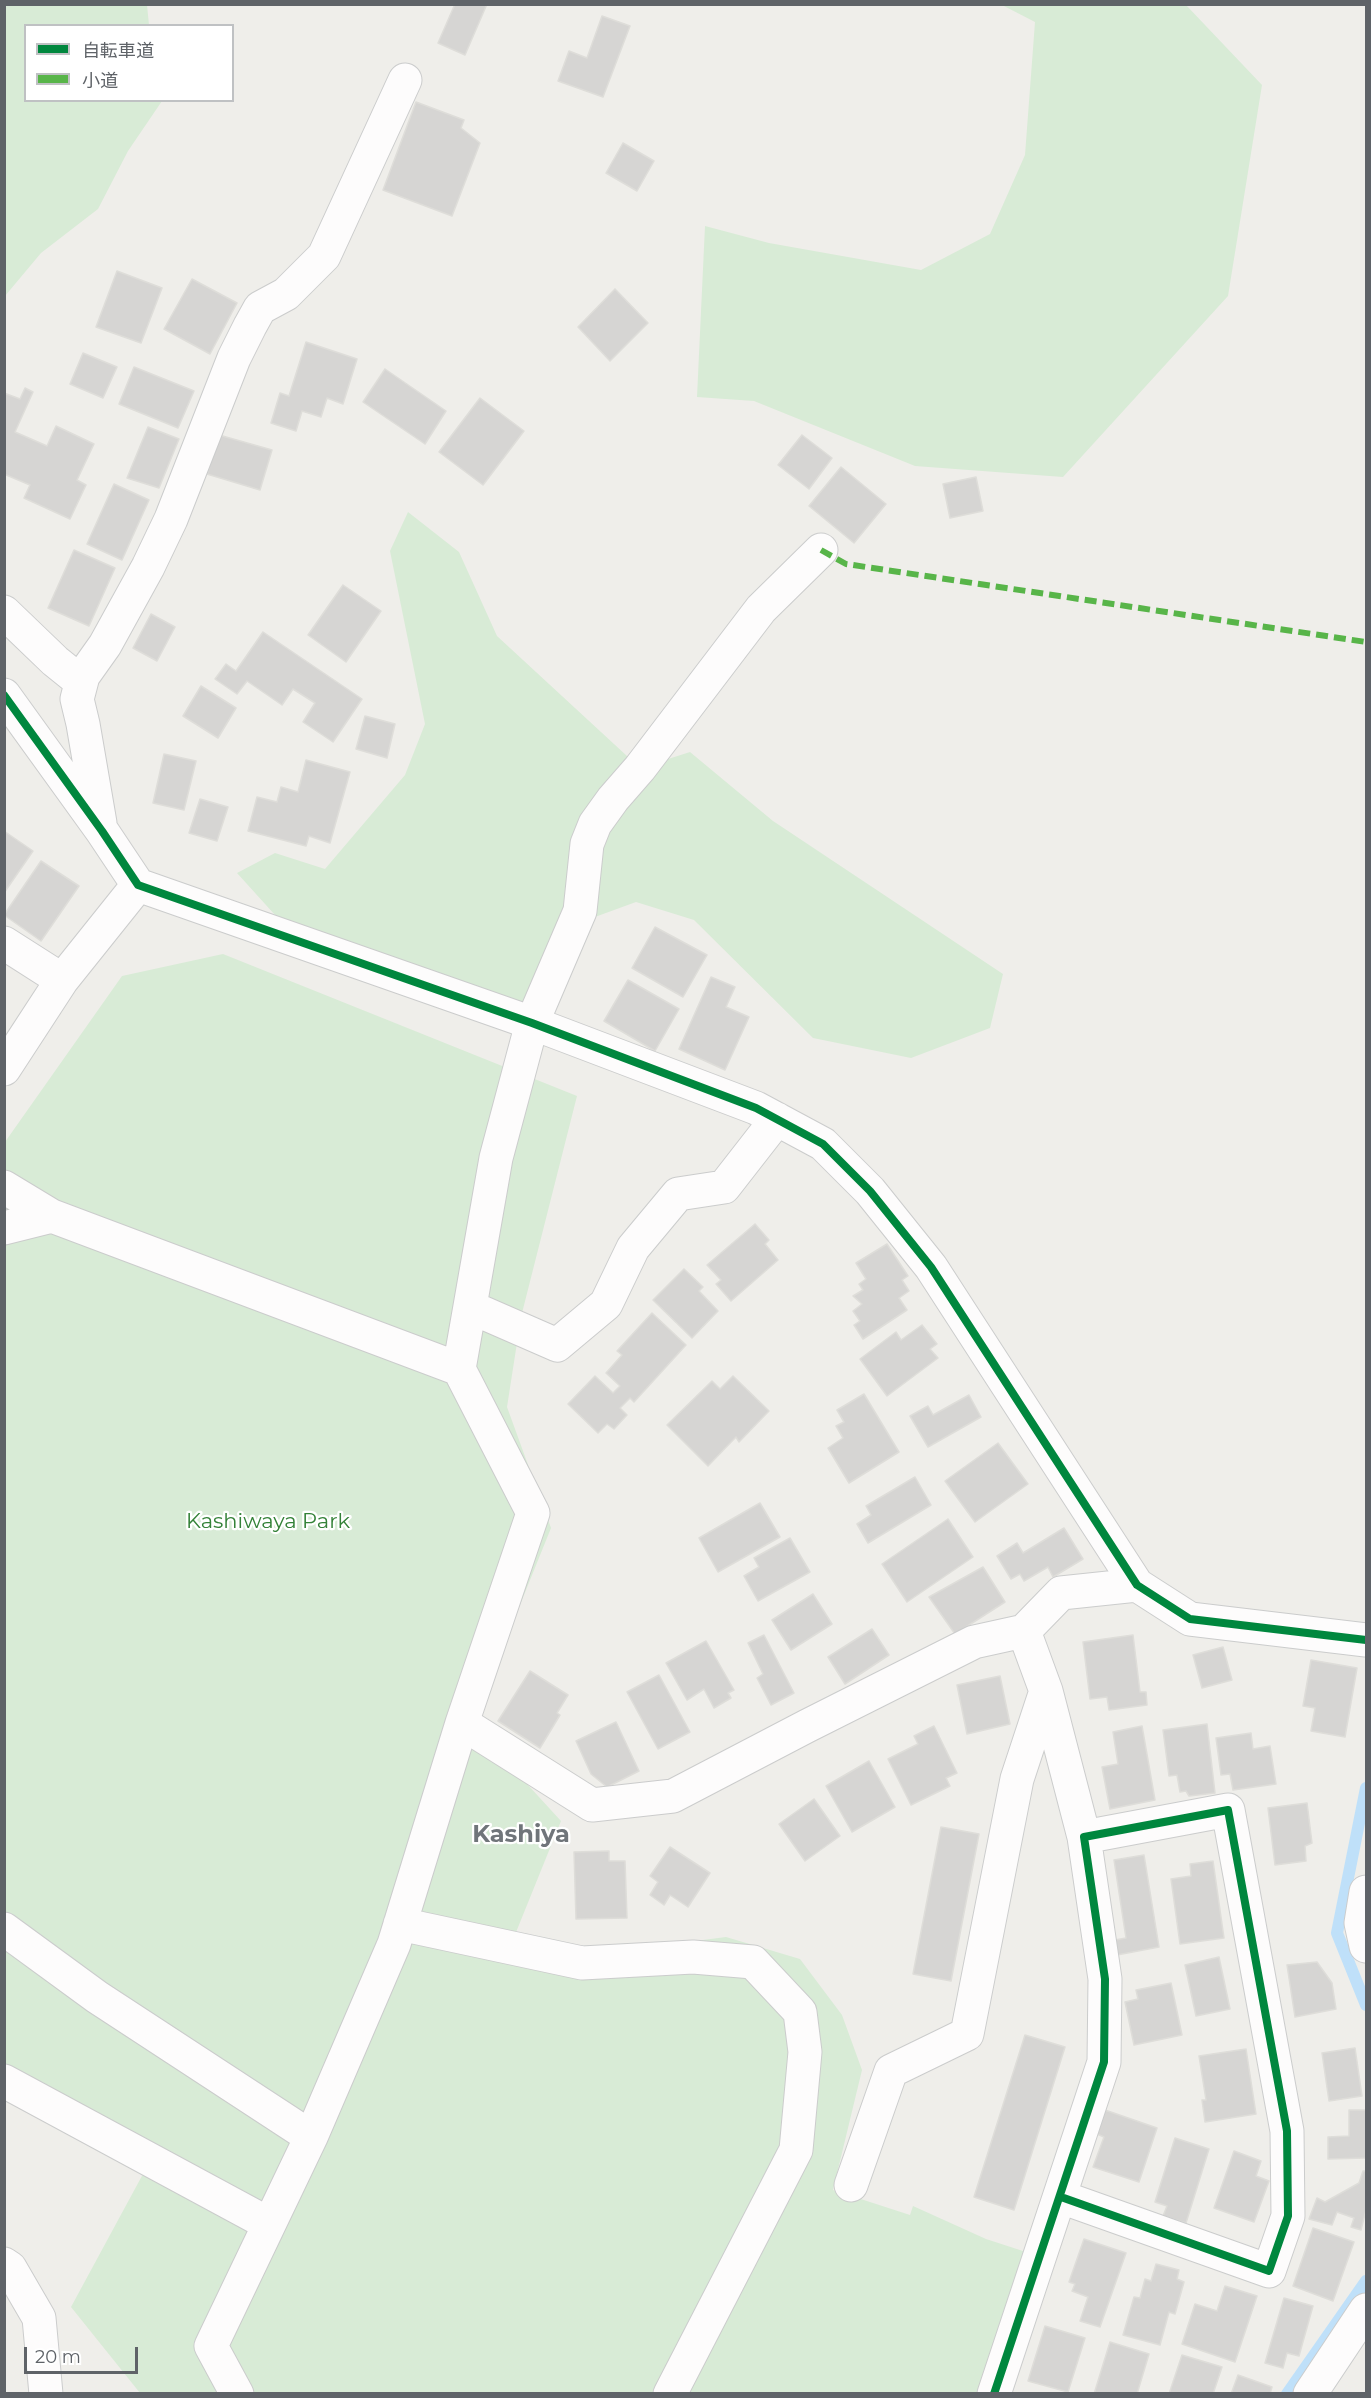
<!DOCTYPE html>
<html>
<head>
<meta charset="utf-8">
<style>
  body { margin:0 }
  #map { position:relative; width:1371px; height:2398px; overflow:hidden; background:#efeeea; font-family:Montserrat,"Noto Sans JP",sans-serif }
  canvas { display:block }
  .frame { position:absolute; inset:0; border:6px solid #5f6368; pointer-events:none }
  .legend { position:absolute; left:24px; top:24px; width:210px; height:78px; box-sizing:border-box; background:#fff; border:2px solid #bfc1c3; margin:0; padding:8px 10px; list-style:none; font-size:18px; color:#5f6368 }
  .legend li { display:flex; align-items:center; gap:12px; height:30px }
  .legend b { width:30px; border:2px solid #bfc1c3 }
  .scale { position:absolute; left:24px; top:2347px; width:114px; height:27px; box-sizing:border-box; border:3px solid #5f6368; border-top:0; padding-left:8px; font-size:18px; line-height:21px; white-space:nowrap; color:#5f6368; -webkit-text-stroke:4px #fff; paint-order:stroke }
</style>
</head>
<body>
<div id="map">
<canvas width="1371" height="2398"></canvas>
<div class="frame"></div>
<ul class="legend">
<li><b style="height:8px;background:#00873e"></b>自転車道</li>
<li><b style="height:8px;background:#58b549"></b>小道</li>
</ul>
<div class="scale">20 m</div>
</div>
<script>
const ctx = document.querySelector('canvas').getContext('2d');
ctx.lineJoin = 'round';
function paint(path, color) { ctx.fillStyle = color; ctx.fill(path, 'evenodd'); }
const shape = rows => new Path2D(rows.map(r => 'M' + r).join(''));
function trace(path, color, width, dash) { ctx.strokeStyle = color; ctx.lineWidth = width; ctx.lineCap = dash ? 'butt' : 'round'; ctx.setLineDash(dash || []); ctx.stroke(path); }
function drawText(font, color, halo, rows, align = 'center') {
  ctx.font = font + ' Montserrat,sans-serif'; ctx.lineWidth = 4.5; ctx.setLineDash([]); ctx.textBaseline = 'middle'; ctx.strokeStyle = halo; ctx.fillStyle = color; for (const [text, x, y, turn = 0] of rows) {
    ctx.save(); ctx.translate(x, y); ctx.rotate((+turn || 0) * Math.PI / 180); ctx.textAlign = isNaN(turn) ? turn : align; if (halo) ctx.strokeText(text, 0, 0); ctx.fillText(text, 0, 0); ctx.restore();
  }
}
paint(shape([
  [5,4,147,5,149,25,26,26,26,100,162,101,128,151,98,209,41,253,5,296],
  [1002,5,1186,5,1262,85,1228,296,1063,477,915,466,754,401,697,397,705,226,769,243,921,270,990,234,1025,155,1035,22],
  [408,512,459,552,497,636,640,768,690,752,773,821,1003,974,990,1028,911,1058,813,1038,694,920,636,902,573,925,539,1006,362,963,275,915,237,873,275,853,325,869,405,775,425,724,390,551],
  [223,954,577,1096,521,1317,507,1407,551,1528,472,1724,561,1821,508,1952,603,1953,726,1937,800,1959,842,2015,862,2070,833,2190,910,2215,913,2206,986,2239,1026,2252,984,2393,140,2393,71,2307,143,2174,5,2076,5,1142,122,976]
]), '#d8ebd6');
trace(shape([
  [1366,1788,1337,1933,1366,2005],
  [1287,2394,1366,2281]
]), '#bfe0f9', 12);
const building = shape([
  [455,4,487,4,465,55,438,43,455,4],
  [602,16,630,26,603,97,558,81,569,51,587,58,602,16],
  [416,102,464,120,461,128,480,143,452,216,383,190,416,102],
  [623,143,654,161,637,191,606,173,623,143],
  [117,271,162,288,141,343,96,327,117,271],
  [192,279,237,303,210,354,164,329,192,279],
  [615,289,648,323,610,361,578,327,615,289],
  [306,342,357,359,343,404,327,398,321,417,302,411,296,431,271,423,280,393,289,396,306,342],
  [83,353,117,367,103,398,70,384,83,353],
  [134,367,194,391,178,428,119,404,134,367],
  [385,369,446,411,425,444,363,402,385,369],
  [25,388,33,392,15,432,47,446,56,426,94,444,77,480,86,485,70,519,24,498,30,485,4,474,4,393,20,399,25,388],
  [480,398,524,431,483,485,439,452,480,398],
  [148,427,179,439,159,488,127,478,148,427],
  [219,435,272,450,260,490,207,474,219,435],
  [802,435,832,458,809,489,778,465,802,435],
  [841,467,886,504,854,543,809,506,841,467],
  [976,477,983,511,950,518,943,484,976,477],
  [114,484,149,500,122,560,87,544,114,484],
  [74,550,115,568,89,626,48,608,74,550],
  [343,585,381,611,346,662,308,635,343,585],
  [151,614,175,627,157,661,133,648,151,614],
  [263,632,362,699,333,742,303,722,315,703,293,689,282,705,247,681,237,694,215,679,226,664,236,671,263,632],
  [201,686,236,708,218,738,183,716,201,686],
  [365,716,395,724,387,758,356,749,365,716],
  [164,754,196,761,184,810,153,803,164,754],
  [306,760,350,772,330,843,309,836,306,846,248,831,257,797,277,802,281,787,298,792,306,760],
  [200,799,228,807,217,841,189,833,200,799],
  [4,831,33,851,4,893,4,831],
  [41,861,79,886,41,941,4,915,41,861],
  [655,927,707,955,683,997,632,968,655,927],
  [711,977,735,987,726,1007,749,1017,725,1070,679,1049,711,977],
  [628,980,679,1009,655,1051,604,1021,628,980],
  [755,1224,769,1240,765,1244,778,1260,731,1301,716,1284,721,1280,707,1265,755,1224],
  [887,1244,908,1276,902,1280,909,1291,899,1298,907,1310,863,1339,854,1325,860,1321,853,1311,862,1304,853,1296,863,1290,859,1284,866,1279,856,1263,887,1244],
  [684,1269,703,1287,699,1291,718,1311,692,1338,653,1300,684,1269],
  [652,1313,686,1345,634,1402,630,1398,620,1408,627,1415,614,1429,607,1424,598,1433,568,1404,595,1376,613,1393,620,1386,606,1373,622,1355,617,1351,652,1313],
  [922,1325,937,1344,930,1349,938,1358,887,1396,860,1359,896,1332,901,1340,922,1325],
  [733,1376,769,1411,739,1442,736,1437,708,1466,667,1425,712,1381,720,1389,733,1376],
  [864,1394,899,1452,849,1483,828,1448,843,1438,836,1426,844,1422,837,1410,864,1394],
  [969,1395,981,1417,928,1447,910,1416,928,1406,933,1415,969,1395],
  [998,1443,1028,1484,975,1522,945,1481,998,1443],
  [915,1477,931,1505,868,1543,857,1524,871,1515,866,1506,915,1477],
  [760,1503,780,1537,718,1572,699,1538,760,1503],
  [948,1519,973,1557,907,1602,882,1564,948,1519],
  [1064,1528,1083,1559,1053,1577,1048,1567,1024,1581,1020,1574,1011,1579,997,1556,1017,1543,1023,1553,1064,1528],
  [790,1538,810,1572,758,1601,744,1576,759,1567,754,1558,790,1538],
  [983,1567,1005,1602,955,1634,929,1597,983,1567],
  [813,1594,832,1624,791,1650,772,1620,813,1594],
  [872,1629,889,1655,845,1684,828,1657,872,1629],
  [764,1635,794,1693,771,1705,757,1678,763,1674,748,1643,764,1635],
  [1133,1635,1140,1692,1146,1692,1147,1705,1109,1710,1107,1697,1090,1699,1083,1642,1133,1635],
  [706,1641,734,1690,728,1693,731,1698,714,1708,704,1689,687,1700,666,1663,706,1641],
  [1223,1647,1232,1680,1202,1688,1193,1655,1223,1647],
  [1311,1660,1357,1668,1345,1737,1311,1731,1315,1708,1303,1706,1311,1660],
  [530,1671,568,1695,557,1713,560,1715,540,1748,498,1721,530,1671],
  [659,1675,690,1732,658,1749,627,1692,659,1675],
  [1000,1676,1010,1724,967,1734,957,1685,1000,1676],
  [616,1722,639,1771,607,1787,591,1774,576,1741,616,1722],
  [1207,1724,1215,1793,1189,1796,1186,1791,1180,1792,1177,1775,1169,1776,1163,1730,1207,1724],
  [934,1726,957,1773,946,1778,950,1786,911,1805,888,1759,918,1744,914,1736,934,1726],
  [1142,1726,1155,1800,1110,1809,1102,1767,1118,1764,1113,1732,1142,1726],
  [1251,1733,1253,1749,1270,1746,1276,1784,1233,1790,1230,1774,1221,1775,1216,1738,1251,1733],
  [869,1761,895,1807,852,1832,826,1786,869,1761],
  [814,1799,840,1836,805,1861,779,1824,814,1799],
  [1307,1803,1312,1843,1305,1846,1306,1861,1275,1865,1268,1808,1307,1803],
  [941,1827,979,1834,951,1981,913,1974,941,1827],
  [670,1847,710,1873,688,1907,670,1895,664,1905,650,1895,658,1882,650,1876,670,1847],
  [609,1851,609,1861,625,1861,627,1918,576,1919,574,1852,609,1851],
  [1144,1855,1159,1947,1117,1955,1115,1940,1126,1938,1114,1860,1144,1855],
  [1213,1861,1224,1938,1180,1944,1171,1879,1191,1876,1190,1864,1213,1861],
  [1219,1957,1230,2009,1196,2016,1185,1965,1219,1957],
  [1317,1962,1332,1983,1336,2009,1295,2017,1287,1965,1317,1962],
  [1171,1983,1182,2035,1134,2045,1125,2002,1138,1999,1136,1990,1171,1983],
  [1025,2035,1065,2047,1014,2210,974,2197,1025,2035],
  [1355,2048,1362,2096,1329,2101,1322,2053,1355,2048],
  [1246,2049,1256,2114,1205,2122,1202,2100,1206,2100,1199,2056,1246,2049],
  [1105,2110,1157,2128,1139,2182,1093,2167,1104,2137,1097,2134,1105,2110],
  [1349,2110,1366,2110,1366,2158,1328,2159,1328,2137,1349,2136,1349,2110],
  [1175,2138,1209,2149,1186,2223,1163,2216,1167,2206,1155,2202,1175,2138],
  [1234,2151,1261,2161,1256,2176,1269,2181,1254,2222,1214,2208,1234,2151],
  [1363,2171,1366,2171,1366,2210,1361,2230,1351,2227,1354,2218,1337,2212,1332,2225,1309,2219,1317,2198,1325,2202,1359,2183,1363,2171],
  [1313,2228,1354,2242,1333,2301,1293,2286,1313,2228],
  [1084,2239,1126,2253,1100,2327,1080,2321,1088,2297,1072,2291,1075,2284,1069,2282,1084,2239],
  [1156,2264,1179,2270,1177,2279,1184,2282,1175,2314,1169,2312,1160,2345,1123,2335,1134,2297,1140,2298,1145,2279,1151,2281,1156,2264],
  [1225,2286,1257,2296,1235,2362,1182,2344,1195,2304,1217,2311,1225,2286],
  [1284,2298,1313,2306,1299,2356,1287,2353,1283,2368,1265,2363,1284,2298],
  [1045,2326,1085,2338,1068,2392,1028,2381,1045,2326],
  [1110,2342,1149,2354,1137,2394,1094,2394,1110,2342],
  [1182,2355,1222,2367,1213,2394,1169,2394,1182,2355],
  [1238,2375,1272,2387,1270,2394,1231,2394,1238,2375]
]);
paint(building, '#d6d5d3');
trace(building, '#deddd9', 1.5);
const minor = shape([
  [4,612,55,661,81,682],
  [4,695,102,831,138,885,532,1023,756,1108,823,1144,870,1191,931,1267,1137,1585,1190,1619,1366,1640],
  [100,823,83,724,77,699,83,676,105,645,148,567,171,519,234,358,250,326,260,308,286,294,324,256,405,80],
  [4,943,62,980],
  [4,1069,62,980,138,885],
  [4,1187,52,1216],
  [4,1228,52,1216,459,1369],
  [470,1307,557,1345,606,1304,633,1248,678,1194,724,1187,777,1119],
  [462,1723,592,1805,673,1796,807,1726,974,1642,1024,1631],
  [1084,1837,1046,1691,1024,1631,1061,1593,1137,1585],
  [1366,1892,1361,1923,1366,1946],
  [400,1924,582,1963,693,1957,753,1962,800,2012,805,2052,796,2150,670,2394],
  [4,1929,97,1997,311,2137],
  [4,2081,269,2224],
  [851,2185,891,2071,967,2034,1017,1779,1046,1691],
  [4,2264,10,2268,39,2318,46,2394],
  [237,2394,211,2346,311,2137,394,1944,462,1723,533,1513,459,1369,496,1158,532,1023,580,911,587,844,595,824,613,799,640,768,761,609,821,550],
  [994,2394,1104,2062,1105,1979,1084,1837,1228,1810,1287,2131,1288,2216,1269,2271,1061,2197],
  [1310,2394,1366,2310]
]);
trace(minor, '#cbcccc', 35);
trace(minor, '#fdfcfc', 33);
trace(shape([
  [821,550,846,564,1366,642]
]), '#58b549', 6, [12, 6]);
trace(shape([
  [4,695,102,831,138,885,532,1023,756,1108,823,1144,870,1191,931,1267,1137,1585,1190,1619,1366,1640],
  [994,2394,1104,2062,1105,1979,1084,1837,1228,1810,1287,2131,1288,2216,1269,2271,1061,2197]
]), '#00873e', 8);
drawText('21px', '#348238', '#fff', [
  ["Kashiwaya Park",268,1522]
]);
drawText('bold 24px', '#70757a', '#fff', [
  ["Kashiya",521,1835]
]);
</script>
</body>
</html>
